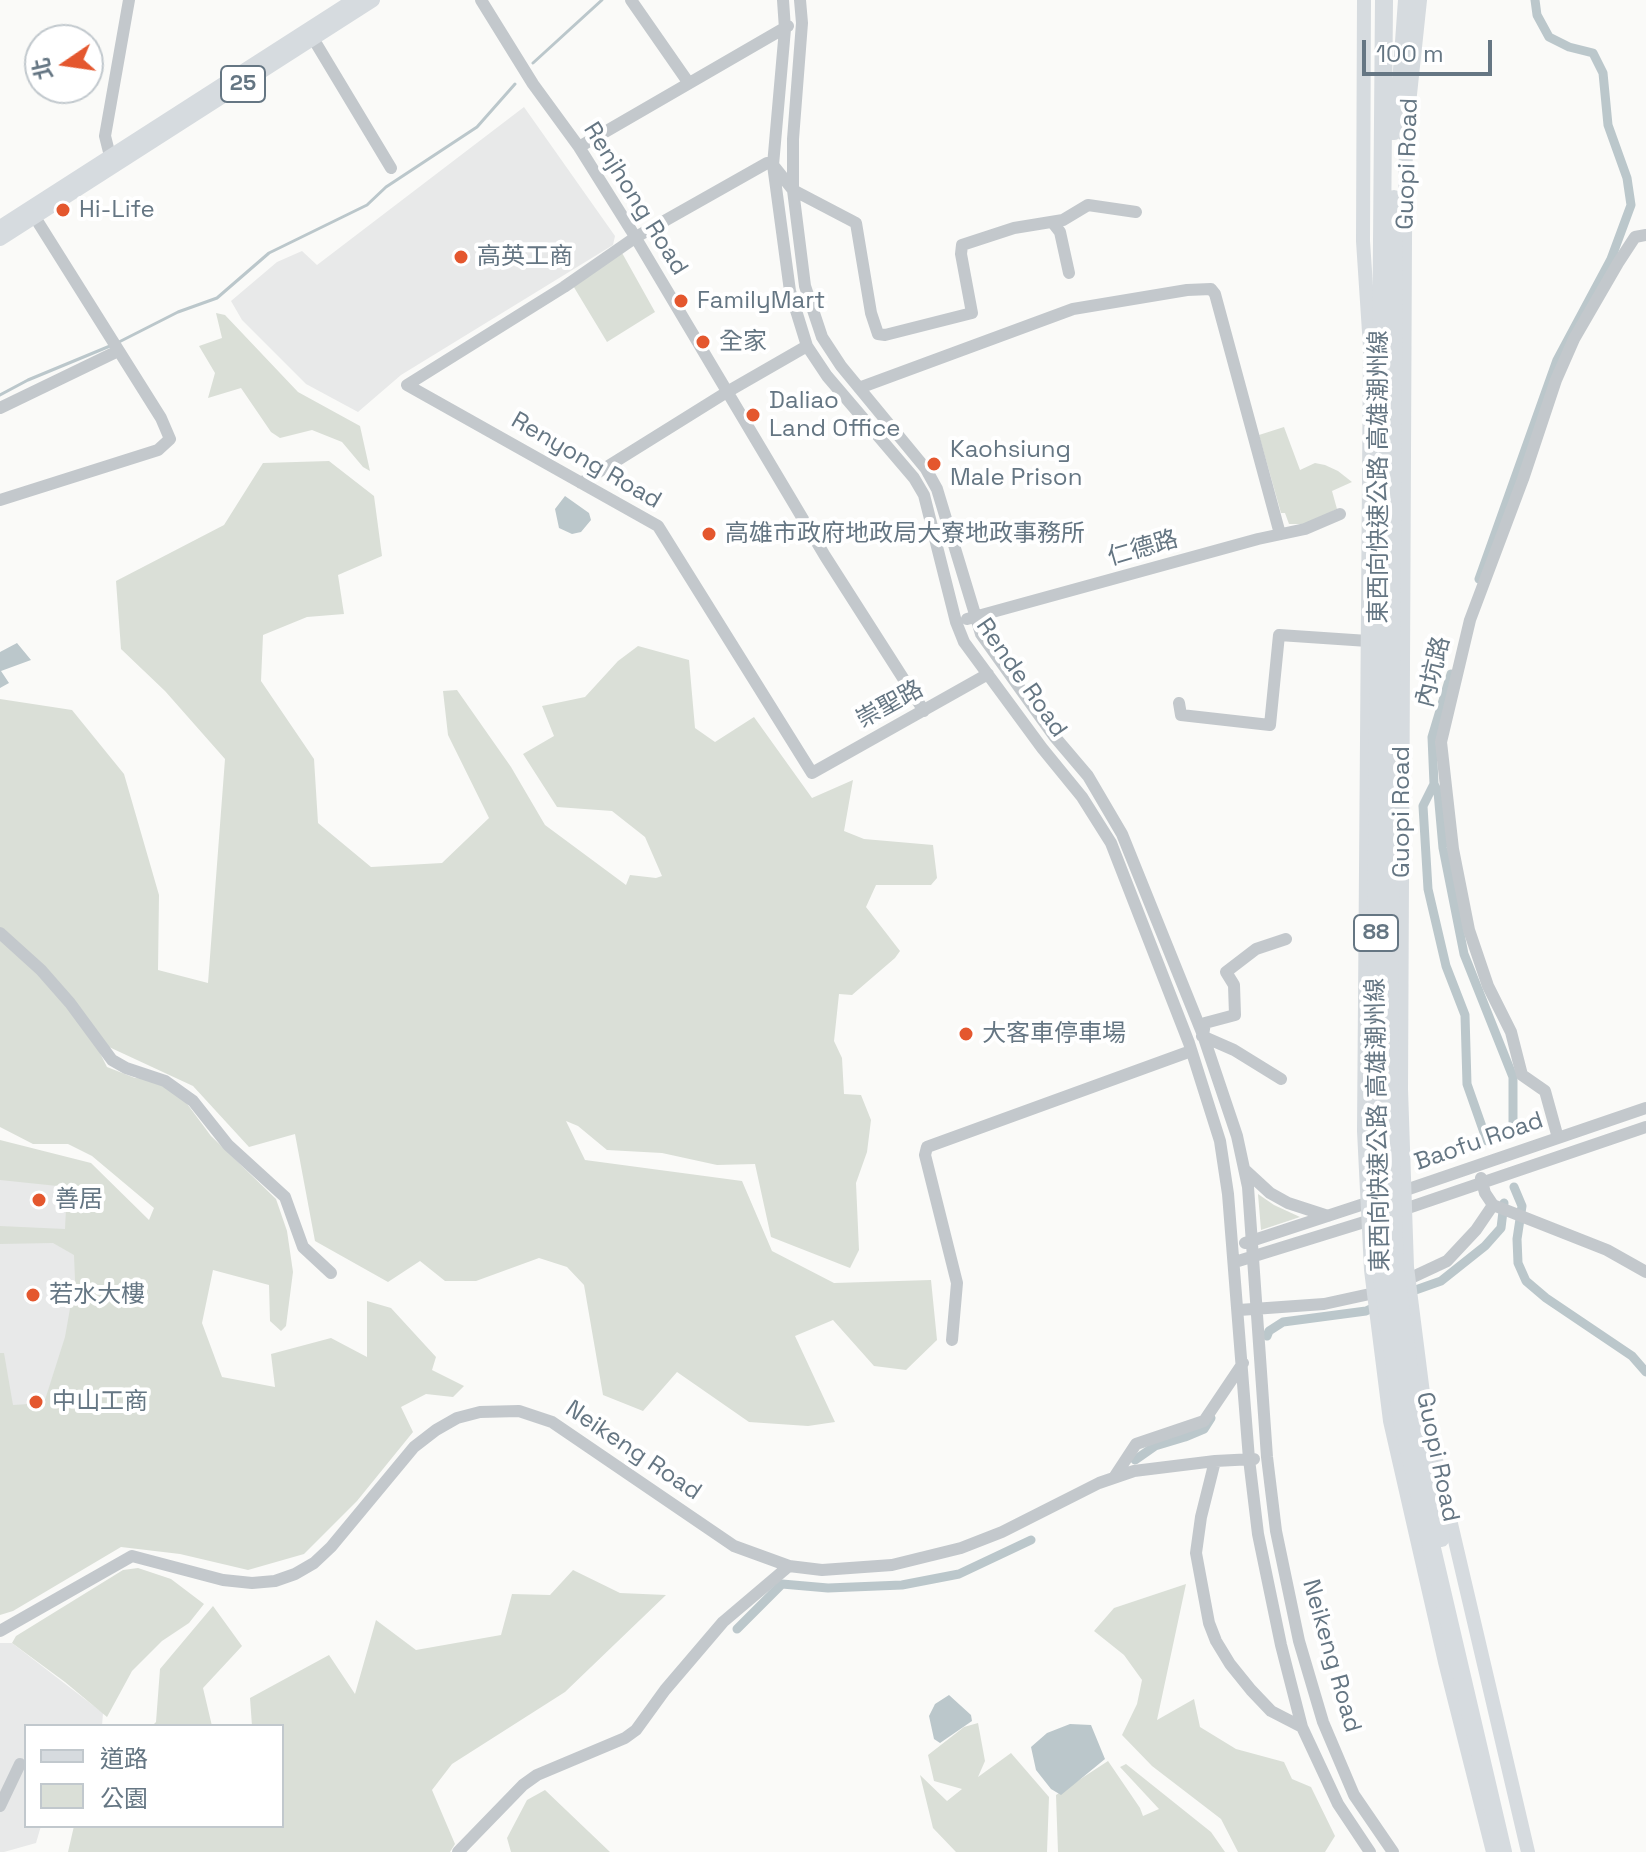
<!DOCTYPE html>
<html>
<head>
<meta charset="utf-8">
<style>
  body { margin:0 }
  #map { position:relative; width:1646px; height:1852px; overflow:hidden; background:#fafaf8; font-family:"Space Grotesk","Noto Sans TC",sans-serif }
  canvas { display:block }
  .legend { position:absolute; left:24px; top:1724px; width:260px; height:104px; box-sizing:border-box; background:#fff; border:2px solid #c1c8cd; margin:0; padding:10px 14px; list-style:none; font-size:24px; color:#657683 }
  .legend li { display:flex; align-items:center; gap:16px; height:40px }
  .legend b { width:40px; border:2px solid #c1c8cd }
  .north { position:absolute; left:24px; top:24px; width:80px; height:80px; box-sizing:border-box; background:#fff; border:2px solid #c1c8cd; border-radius:50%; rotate:257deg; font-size:22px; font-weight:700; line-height:32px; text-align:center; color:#657683 }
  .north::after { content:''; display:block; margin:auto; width:28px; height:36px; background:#e4572e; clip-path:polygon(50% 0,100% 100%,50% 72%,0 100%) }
  .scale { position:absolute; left:1362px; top:40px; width:130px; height:36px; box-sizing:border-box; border:4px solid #657683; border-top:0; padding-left:10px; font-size:24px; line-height:28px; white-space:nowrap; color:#657683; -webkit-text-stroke:6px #fff; paint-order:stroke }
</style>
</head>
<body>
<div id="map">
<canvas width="1646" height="1852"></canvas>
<ul class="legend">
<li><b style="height:10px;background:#d6dbdf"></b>道路</li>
<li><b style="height:22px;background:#dadfd7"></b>公園</li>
</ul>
<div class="north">北</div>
<div class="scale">100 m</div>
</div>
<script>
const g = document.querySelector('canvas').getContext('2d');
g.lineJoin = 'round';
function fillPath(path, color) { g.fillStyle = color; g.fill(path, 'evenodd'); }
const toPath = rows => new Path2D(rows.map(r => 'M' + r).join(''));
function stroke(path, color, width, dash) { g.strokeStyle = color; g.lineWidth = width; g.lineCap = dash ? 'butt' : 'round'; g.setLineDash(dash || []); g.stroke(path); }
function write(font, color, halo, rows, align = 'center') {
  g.font = font + ' "Space Grotesk","Noto Sans TC",sans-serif'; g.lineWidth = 8; g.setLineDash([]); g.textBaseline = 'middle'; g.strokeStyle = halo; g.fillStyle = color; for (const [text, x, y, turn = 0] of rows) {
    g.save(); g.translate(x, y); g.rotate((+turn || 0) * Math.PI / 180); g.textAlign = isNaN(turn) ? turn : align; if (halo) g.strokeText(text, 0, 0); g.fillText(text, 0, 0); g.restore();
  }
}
fillPath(toPath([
  [524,107,615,236,613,245,401,375,358,412,306,384,242,320,231,301,277,262,302,251,317,265],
  [0,1152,87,1170,83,1303,0,1567],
  [0,1643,12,1643,103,1713,102,1726,26,1726,26,1826,41,1826,36,1843,4,1852,0,1852]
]), '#e8e9e9');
fillPath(toPath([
  [621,251,655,312,607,342,572,284],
  [216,313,225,315,298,392,360,426,370,471,363,467,342,442,312,430,280,438,271,432,241,388,208,398,215,373,199,346,222,338],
  [1284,427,1300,470,1315,463,1325,465,1338,471,1352,482,1332,491,1337,509,1306,524,1289,524,1285,513,1281,513,1259,435],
  [329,461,374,496,382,556,338,575,344,614,307,617,263,635,261,681,314,759,318,823,371,867,442,863,489,818,448,735,443,691,457,690,511,767,545,825,626,885,630,875,656,878,662,876,645,837,612,811,557,807,523,754,554,736,542,706,585,697,618,661,638,646,689,660,695,728,715,742,754,717,812,798,853,780,844,831,864,839,933,845,937,878,931,885,876,885,866,907,900,951,895,958,852,995,839,994,834,1041,842,1058,844,1094,861,1095,871,1120,867,1152,856,1183,859,1250,850,1268,771,1237,755,1164,717,1165,662,1153,607,1150,578,1126,566,1121,585,1160,742,1181,772,1251,834,1283,931,1280,937,1340,906,1370,874,1366,833,1320,795,1336,835,1422,808,1426,749,1422,677,1372,643,1411,603,1395,584,1285,567,1267,539,1258,476,1281,445,1281,420,1261,388,1282,315,1241,295,1134,249,1147,193,1086,109,1047,81,1015,107,1067,135,1078,161,1079,182,1097,211,1136,276,1199,287,1231,293,1272,286,1326,281,1331,270,1321,269,1285,213,1270,202,1323,222,1377,275,1387,271,1354,331,1338,367,1357,367,1301,391,1308,436,1357,432,1370,464,1386,453,1397,426,1394,401,1407,413,1432,357,1501,304,1554,248,1570,180,1554,121,1547,13,1611,0,1615,0,1353,4,1353,13,1405,44,1403,65,1337,75,1280,74,1255,53,1243,0,1244,0,1226,65,1229,67,1187,0,1180,0,1140,91,1163,149,1220,154,1208,92,1156,68,1144,33,1144,0,1127,0,699,72,710,124,774,159,895,158,970,208,983,225,759,165,691,121,649,116,581,224,525,263,463],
  [1258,1194,1274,1205,1300,1217,1261,1230],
  [138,1568,171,1579,204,1604,189,1623,162,1641,132,1671,107,1717,65,1682,12,1643,16,1636,123,1570],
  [573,1570,620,1593,666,1595,565,1692,452,1764,432,1790,455,1844,450,1852,68,1852,74,1826,282,1826,282,1726,252,1726,250,1698,329,1655,355,1694,376,1620,416,1650,501,1635,512,1594,550,1595],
  [1186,1584,1157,1720,1194,1699,1200,1727,1236,1749,1284,1762,1292,1779,1311,1787,1335,1836,1325,1852,1238,1852,1221,1819,1152,1766,1122,1735,1137,1704,1142,1680,1124,1655,1094,1631,1114,1608],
  [213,1606,242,1646,203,1688,212,1726,152,1726,156,1722,160,1669],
  [978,1723,985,1761,978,1777,1011,1753,1049,1797,1047,1852,956,1852,933,1828,920,1775,947,1801,962,1789,934,1781,928,1755,964,1727],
  [1108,1761,1140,1808,1143,1816,1159,1809,1120,1767,1126,1764,1211,1832,1225,1852,1058,1852,1056,1795],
  [545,1790,610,1852,511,1852,507,1838,527,1800]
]), '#dadfd7');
fillPath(toPath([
  [565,496,589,513,591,520,581,532,572,534,559,528,555,509],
  [17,643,31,660,1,671,9,683,0,688,0,652],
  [949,1695,971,1715,972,1721,940,1743,934,1739,929,1716,935,1704],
  [1070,1724,1091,1725,1105,1759,1061,1795,1051,1789,1036,1770,1031,1747,1047,1733]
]), '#bbc7cb');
stroke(toPath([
  [533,63,602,0],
  [117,343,178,312,217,298,269,253,367,205,386,187,477,127,515,84],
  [0,395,28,380,110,346]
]), '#bbc7cb', 3);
stroke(toPath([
  [1479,579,1557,360,1611,259,1631,205,1627,178,1608,125,1603,73,1593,53,1569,47,1549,37,1537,15,1535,0],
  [1451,674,1432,737,1434,784,1438,792,1443,848,1464,954,1513,1077,1513,1135],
  [1434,784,1423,806,1428,889,1446,966,1465,1015,1467,1084,1487,1141],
  [1514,1187,1522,1206,1517,1239,1518,1263,1526,1281,1546,1298,1632,1356,1646,1372],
  [1407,1293,1441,1281,1485,1246,1501,1228,1504,1203],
  [1267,1336,1269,1331,1283,1322,1366,1311,1379,1305],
  [1135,1460,1155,1446,1185,1437,1204,1429,1211,1418],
  [737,1629,782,1584,828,1588,902,1585,959,1574,1031,1540]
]), '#bbc7cb', 9);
stroke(toPath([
  [481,0,533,84,579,147,631,230,825,556,924,711],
  [631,0,688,82],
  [783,0,785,29,773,165,790,291,807,346,827,376,914,478,924,495,956,622,964,642,1042,748,1082,797,1111,843,1189,1043,1220,1141,1228,1194,1249,1459,1258,1534,1281,1645,1302,1727,1338,1804,1370,1852],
  [800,0,802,23,793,139,793,190,805,286,822,337,841,366,926,469,937,489,981,634,1054,736,1088,776,1122,834,1203,1035,1237,1136,1248,1187,1267,1457,1276,1531,1299,1641,1323,1722,1354,1795,1393,1852],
  [308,30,391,168],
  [579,147,788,26],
  [112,164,105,136,129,0],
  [1053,223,1060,232,1069,273],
  [859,388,1073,309,1187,290,1211,289,1215,294,1280,534],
  [0,408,118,351],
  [581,483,727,392,807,346],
  [0,500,158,450,170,439,161,418,31,211],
  [967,619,1258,539,1305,529,1340,514],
  [988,674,812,773,658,526,407,385,564,287,636,237,767,163,773,165,793,190,856,223,871,313,878,334,885,335,972,313,961,254,962,245,1014,228,1063,220,1088,205,1136,212],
  [1179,703,1181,715,1270,725,1279,635,1368,641],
  [0,933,41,970,70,1003,112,1060,126,1068,165,1081,193,1101,228,1145,285,1197,303,1247,331,1273],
  [1203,1035,1205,1023,1235,1015,1234,985,1226,972,1256,949,1286,939],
  [1202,1036,1234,1050,1281,1079],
  [1558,1138,1545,1091,1522,1075,1511,1032,1488,986,1469,930,1453,849,1441,742,1470,620,1523,479,1556,380,1574,339,1618,263,1635,237,1646,235],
  [1245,1170,1270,1193,1288,1203,1328,1216],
  [1481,1178,1485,1193,1493,1205,1607,1250,1646,1272],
  [1397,1193,1646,1108],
  [1399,1211,1646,1127],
  [1245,1243,1376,1200],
  [1235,1262,1374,1219],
  [1400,1283,1447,1261,1476,1230,1493,1205],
  [1239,1310,1324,1304,1379,1292],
  [952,1340,957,1283,925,1155,927,1147,1191,1051],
  [1215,1461,1201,1517,1196,1553,1209,1623,1216,1641,1230,1664,1251,1690,1271,1711,1302,1727],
  [1115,1476,1136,1444,1204,1421,1243,1363],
  [0,1631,132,1556,223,1580,252,1583,275,1581,295,1574,314,1563,331,1547,414,1447,436,1430,457,1418,480,1412,519,1411,552,1422,734,1546,789,1566,822,1570,892,1565,961,1548,1002,1532,1099,1483,1134,1471,1215,1461,1254,1459],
  [0,1806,20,1764],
  [458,1852,523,1785,537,1775,625,1738,636,1730,665,1690,723,1622,789,1566]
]), '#c3c8cc', 12);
stroke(toPath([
  [1364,0,1363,241,1370,347,1364,1131,1371,1270,1390,1421,1445,1662,1493,1852],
  [1420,0,1406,132,1405,240,1401,1089,1407,1267,1426,1417,1528,1852],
  [0,227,354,0],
  [0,239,373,0]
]), '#d6dbdf', 14);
stroke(toPath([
  [1384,0,1375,1089,1381,1269,1402,1420,1503,1852],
  [1394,131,1399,112,1407,0],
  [1394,199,1389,1089,1395,1268,1416,1418,1441,1538]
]), '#d6dbdf', 18);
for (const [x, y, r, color] of [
  [63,210,8,"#e4572e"],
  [461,257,8,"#e4572e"],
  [681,301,8,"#e4572e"],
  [703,342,8,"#e4572e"],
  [753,415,8,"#e4572e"],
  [934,464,8,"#e4572e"],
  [709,534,8,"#e4572e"],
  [966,1034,8,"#e4572e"],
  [39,1200,8,"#e4572e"],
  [33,1295,8,"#e4572e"],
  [36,1402,8,"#e4572e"]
]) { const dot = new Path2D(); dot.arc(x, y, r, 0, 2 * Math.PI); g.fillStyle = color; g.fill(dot); stroke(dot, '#fff', 3); }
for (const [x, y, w] of [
  [243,84,44],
  [1376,933,44]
]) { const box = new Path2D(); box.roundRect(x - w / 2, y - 18, w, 36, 6); g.fillStyle = '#fff'; g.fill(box); stroke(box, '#657683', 2); }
write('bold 22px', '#657683', null, [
  ["25",243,84],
  ["88",1376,933]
]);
write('24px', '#657683', '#fff', [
  ["Guopi Road",1408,164,-88],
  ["Renjhong Road",635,199,58],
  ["Renyong Road",586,461,30],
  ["東西向快速公路 高雄潮州線",1379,477,-90],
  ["仁德路",1143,549,-16],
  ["內坑路",1434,672,-76],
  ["Rende Road",1021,678,55],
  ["崇聖路",890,705,-29],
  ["Guopi Road",1402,812,-90],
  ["東西向快速公路 高雄潮州線",1379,1125,-91],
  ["Baofu Road",1479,1142,-19],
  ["Neikeng Road",633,1451,34],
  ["Guopi Road",1437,1457,78],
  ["Neikeng Road",1331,1656,74]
]);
write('24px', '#657683', '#fff', [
  ["Hi-Life",79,210],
  ["高英工商",477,257],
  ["FamilyMart",697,301],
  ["全家",719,342],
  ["Daliao",769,401],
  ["Land Office",769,429],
  ["Kaohsiung",950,450],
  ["Male Prison",950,478],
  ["高雄市政府地政局大寮地政事務所",725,534],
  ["大客車停車場",982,1034],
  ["善居",55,1200],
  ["若水大樓",49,1295],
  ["中山工商",52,1402]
], 'left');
</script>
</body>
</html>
